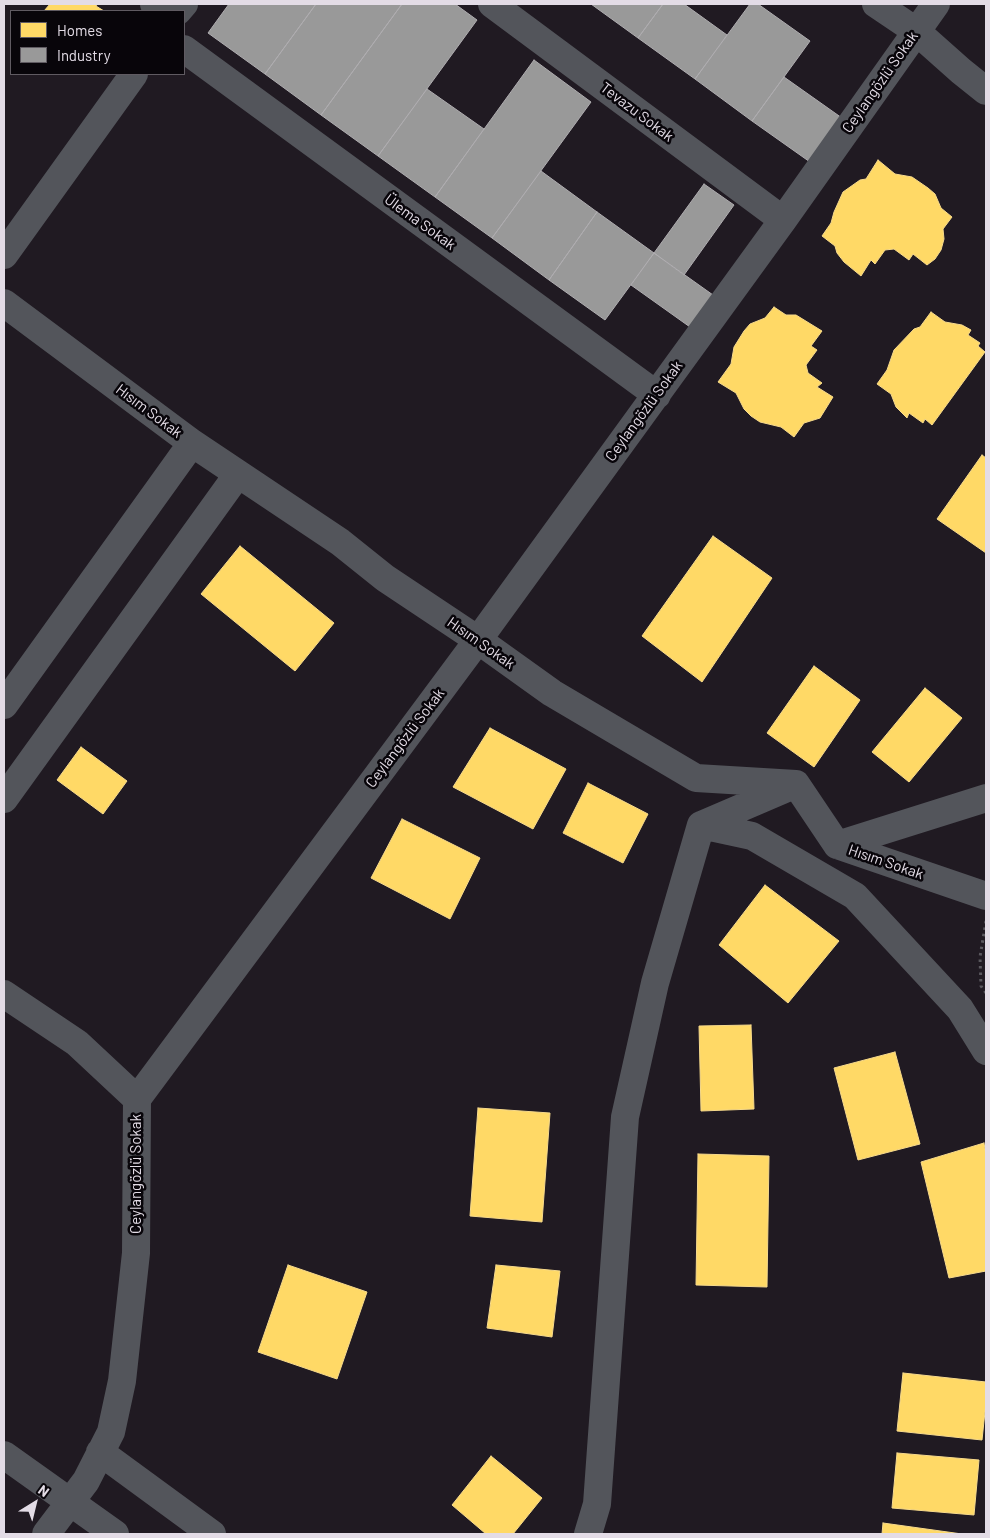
<!DOCTYPE html>
<html>
<head>
<meta charset="utf-8">
<style>
  body { margin:0 }
  #map { position:relative; width:990px; height:1538px; overflow:hidden; background:#201a22; font-family:Barlow,sans-serif }
  canvas { display:block }
  .frame { position:absolute; inset:0; border:5px solid #e3dce6; pointer-events:none }
  .legend { position:absolute; left:10px; top:10px; width:175px; height:65px; box-sizing:border-box; background:#08050a; border:1px solid #605b62; margin:0; padding:6px 9px; list-style:none; font-size:15px; color:#e3dce6 }
  .legend li { display:flex; align-items:center; gap:10px; height:25px }
  .legend b { width:25px; border:1px solid #605b62 }
  .north { position:absolute; left:10px; top:1478px; width:50px; height:50px; -webkit-text-stroke:4px #08050a; paint-order:stroke; rotate:36deg; font-size:14px; font-weight:700; line-height:20px; text-align:center; color:#e3dce6 }
  .north::after { content:''; display:block; margin:auto; width:18px; height:22px; background:#e3dce6; clip-path:polygon(50% 0,100% 100%,50% 72%,0 100%) }
</style>
</head>
<body>
<div id="map">
<canvas width="990" height="1538"></canvas>
<div class="frame"></div>
<ul class="legend">
<li><b style="height:14px;background:#ffd966"></b>Homes</li>
<li><b style="height:14px;background:#999"></b>Industry</li>
</ul>
<div class="north">N</div>
</div>
<script>
const g = document.querySelector('canvas').getContext('2d');
g.lineJoin = 'round';
function fillPath(path, color) { g.fillStyle = color; g.fill(path, 'evenodd'); }
const toPath = rows => new Path2D(rows.map(r => 'M' + r).join(''));
function stroke(path, color, width, dash) { g.strokeStyle = color; g.lineWidth = width; g.lineCap = dash ? 'butt' : 'round'; g.setLineDash(dash || []); g.stroke(path); }
function write(font, color, halo, rows, align = 'center') {
  g.font = font + ' Barlow,sans-serif'; g.lineWidth = 5; g.setLineDash([]); g.textBaseline = 'middle'; g.strokeStyle = halo; g.fillStyle = color; for (const [text, x, y, turn = 0] of rows) {
    g.save(); g.translate(x, y); g.rotate((+turn || 0) * Math.PI / 180); g.textAlign = isNaN(turn) ? turn : align; if (halo) g.strokeText(text, 0, 0); g.fillText(text, 0, 0); g.restore();
  }
}
const homes = toPath([
  [50,4,97,4,96,6,104,11,44,11,50,4],
  [878,160,895,174,912,177,928,188,935,194,941,208,952,217,943,229,944,239,941,250,935,259,927,265,913,254,909,260,894,249,885,250,875,264,871,260,861,276,844,262,837,253,835,246,822,236,831,223,834,212,843,192,860,180,866,179,878,160],
  [774,307,786,315,796,315,822,331,811,346,817,350,806,365,808,373,822,383,817,387,833,397,820,418,804,423,794,437,781,427,760,422,751,416,744,409,736,393,718,382,731,364,734,347,744,331,750,324,765,318,774,307],
  [931,312,945,322,962,325,971,330,968,335,980,343,978,346,985,352,932,425,925,419,923,423,909,413,907,418,896,407,891,394,877,384,887,370,894,350,914,329,920,327,931,312],
  [982,455,986,458,986,553,937,519,982,455],
  [713,536,772,578,702,682,642,636,713,536],
  [240,546,334,623,295,671,201,594,240,546],
  [814,666,860,700,814,767,767,733,814,666],
  [925,688,962,718,909,782,872,752,925,688],
  [490,728,566,769,533,829,453,787,490,728],
  [81,747,127,781,103,814,57,780,81,747],
  [588,783,648,814,623,863,563,833,588,783],
  [402,819,480,858,450,919,371,878,402,819],
  [765,885,839,941,788,1003,719,945,765,885],
  [751,1025,754,1109,701,1111,699,1026,751,1025],
  [895,1052,920,1144,858,1160,834,1068,895,1052],
  [478,1108,550,1113,542,1222,470,1216,478,1108],
  [984,1143,986,1155,986,1271,949,1278,921,1162,984,1143],
  [698,1154,769,1156,767,1287,696,1285,698,1154],
  [288,1265,367,1292,337,1379,258,1352,288,1265],
  [496,1265,560,1271,552,1337,487,1328,496,1265],
  [903,1373,986,1382,986,1402,982,1440,897,1431,903,1373],
  [897,1453,979,1460,974,1515,892,1508,897,1453],
  [491,1456,542,1498,513,1534,486,1534,452,1505,491,1456],
  [883,1523,962,1534,882,1534,883,1523]
]);
fillPath(homes, '#ffd966');
stroke(homes, '#f7da8c', 1);
const industry = toPath([
  [229,4,316,4,265,74,208,33,229,4],
  [316,4,402,4,321,115,265,74,316,4],
  [402,4,455,4,477,20,378,156,321,115,402,4],
  [591,4,663,4,638,38,591,4],
  [663,4,684,4,727,35,695,79,638,38,663,4],
  [750,4,758,4,810,41,752,121,695,79,750,4],
  [534,60,591,102,492,238,435,197,534,60],
  [784,77,842,118,810,162,752,121,784,77],
  [427,89,484,129,435,197,378,156,427,89],
  [541,171,597,212,549,280,492,238,541,171],
  [704,184,734,205,684,275,654,253,704,184],
  [597,212,654,253,605,320,549,280,597,212],
  [654,253,713,295,690,327,631,285,654,253]
]);
fillPath(industry, '#999');
stroke(industry, '#afadb0', 1);
stroke(toPath([
  [986,921,980,957,981,986,986,993]
]), '#5a585e', 3, [2.5, 4]);
stroke(toPath([
  [154,4,157,11],
  [492,4,783,220],
  [876,4,916,31,961,71,986,91],
  [178,11,184,4],
  [184,49,657,395],
  [4,255,134,74],
  [4,303,192,443,340,542,385,578,478,640,552,693,696,778,796,784,837,845,986,896],
  [4,705,192,443],
  [4,799,238,474],
  [701,825,752,836,855,896,960,1009,986,1051],
  [837,845,986,798],
  [4,994,77,1043,137,1099],
  [100,1452,212,1534],
  [4,1455,115,1534],
  [46,1534,86,1481,111,1432,122,1381,136,1253,137,1099,478,640,783,220,936,4],
  [588,1534,597,1504,625,1117,655,983,701,825,792,786]
]), '#53555b', 28);
write('15px', '#e3dce6', '#08050a', [
  ["Ceylangözlü Sokak",880,82,-55],
  ["Tevazu Sokak",637,112,37],
  ["Ülema Sokak",420,222,36],
  ["Hısım Sokak",149,411,37],
  ["Ceylangözlü Sokak",644,411,-54],
  ["Hısım Sokak",481,643,35],
  ["Ceylangözlü Sokak",405,738,-53],
  ["Hısım Sokak",886,862,19],
  ["Ceylangözlü Sokak",136,1174,-90]
]);
</script>
</body>
</html>
